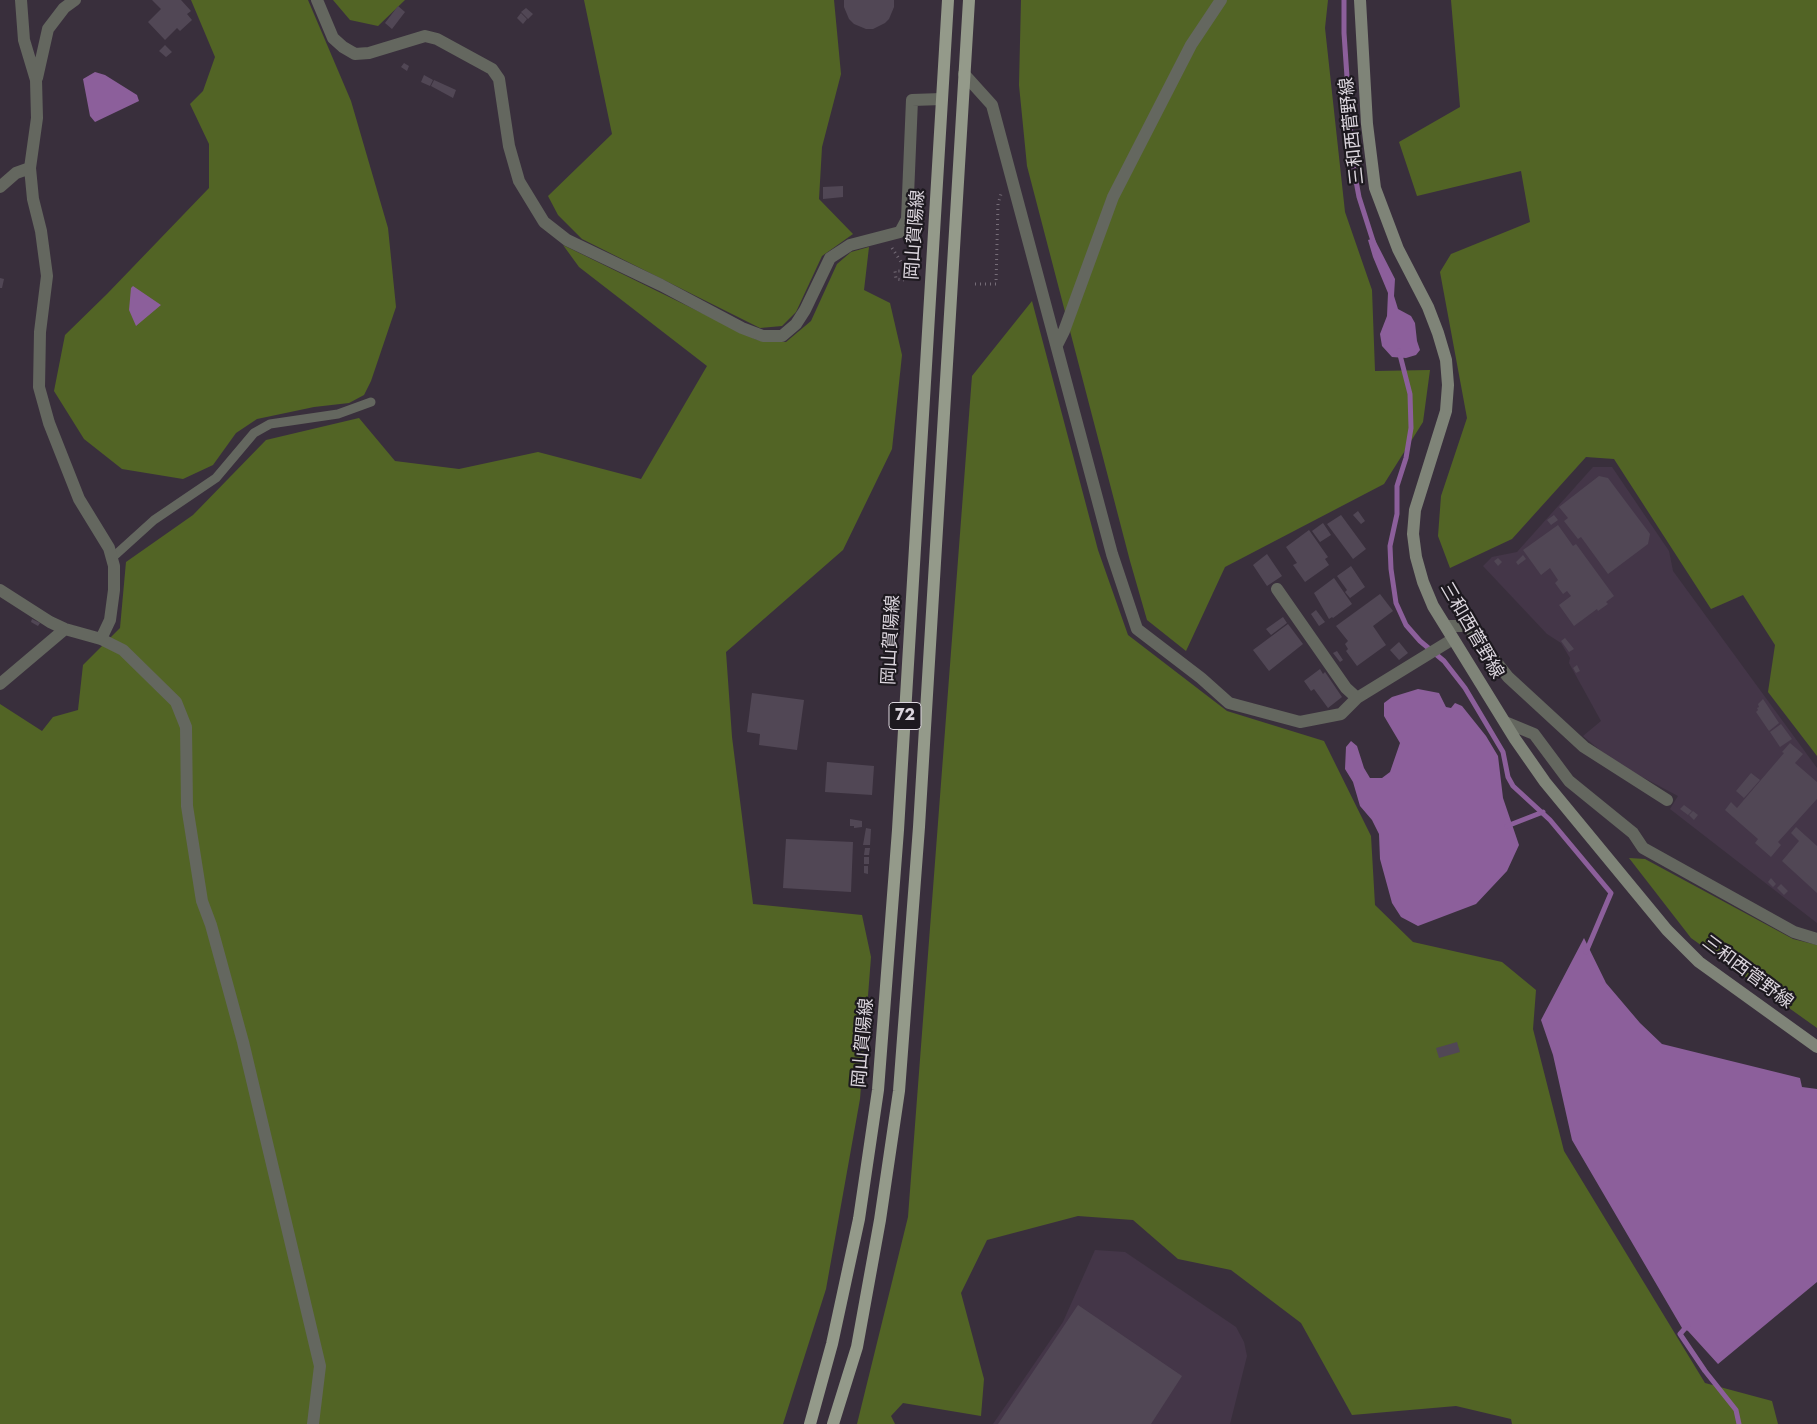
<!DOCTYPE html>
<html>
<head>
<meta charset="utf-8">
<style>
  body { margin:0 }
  canvas { display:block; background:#392f3c }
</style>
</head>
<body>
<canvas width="1817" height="1424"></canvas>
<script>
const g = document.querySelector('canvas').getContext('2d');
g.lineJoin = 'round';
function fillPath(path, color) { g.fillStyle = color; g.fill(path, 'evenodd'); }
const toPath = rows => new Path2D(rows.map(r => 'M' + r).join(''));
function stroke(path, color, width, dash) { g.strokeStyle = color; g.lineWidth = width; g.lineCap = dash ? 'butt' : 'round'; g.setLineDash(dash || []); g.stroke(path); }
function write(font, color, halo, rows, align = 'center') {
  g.font = font + ' Jost,"Noto Sans JP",sans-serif'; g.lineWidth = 4.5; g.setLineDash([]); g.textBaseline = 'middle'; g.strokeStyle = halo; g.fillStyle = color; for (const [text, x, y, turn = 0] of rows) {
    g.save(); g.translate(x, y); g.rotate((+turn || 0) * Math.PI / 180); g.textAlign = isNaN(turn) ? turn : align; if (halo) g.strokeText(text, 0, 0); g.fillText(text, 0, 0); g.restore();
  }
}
fillPath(toPath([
  [1593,467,1612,467,1669,551,1673,571,1817,768,1817,923,1670,809,1678,796,1614,762,1583,736,1601,721,1569,663,1570,658,1561,643,1547,634,1483,566,1492,557,1517,552],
  [1095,1250,1125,1252,1236,1327,1244,1342,1247,1356,1230,1424,993,1424,1063,1322]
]), '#443648');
fillPath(toPath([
  [191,0,308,0,351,101,388,228,396,307,371,381,364,395,349,403,314,407,257,419,236,433,213,465,183,479,122,469,84,439,54,391,65,335,107,294,209,188,209,144,190,104,203,91,215,57],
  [333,0,405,0,378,26,350,20],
  [584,0,834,0,841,74,822,147,819,199,853,234,822,256,796,312,782,326,760,328,582,239,558,215,548,196,612,134],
  [1021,0,1328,0,1325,28,1345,212,1372,290,1375,371,1430,370,1423,422,1384,484,1225,567,1186,651,1147,620,1130,561,1027,166,1019,85],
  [1451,0,1817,0,1817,756,1768,692,1775,645,1743,595,1711,609,1614,459,1586,457,1512,539,1450,568,1438,536,1441,496,1467,418,1440,272,1451,254,1530,222,1521,171,1417,196,1399,142,1460,107],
  [563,245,757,340,786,342,811,321,837,264,851,252,869,247,864,290,890,303,902,355,892,449,843,550,726,652,732,737,753,904,862,915,871,957,860,1099,826,1289,783,1424,0,1424,0,704,42,731,53,717,78,710,83,665,120,628,126,562,193,515,266,440,359,418,395,461,459,469,538,452,641,479,707,366,579,267],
  [1032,301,1098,550,1128,635,1227,711,1324,741,1371,836,1375,905,1413,942,1502,962,1536,990,1533,1029,1564,1151,1705,1383,1772,1401,1778,1424,1512,1424,1511,1419,1456,1406,1352,1415,1301,1323,1231,1270,1178,1259,1133,1220,1078,1216,987,1240,961,1293,984,1379,981,1416,903,1403,891,1416,895,1424,857,1424,908,1217,972,376],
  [1629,858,1645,859,1793,939,1817,945,1817,1028,1691,938]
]), '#526425');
fillPath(toPath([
  [95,72,105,75,137,95,139,101,95,122,90,116,83,79],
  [1374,238,1395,279,1394,296,1398,309,1411,316,1415,323,1417,341,1420,350,1416,355,1406,358,1392,357,1382,346,1380,334,1387,316,1388,293,1373,257,1368,240],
  [133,286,161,305,136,326,129,310,131,288],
  [1418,689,1439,693,1446,707,1451,708,1455,703,1462,706,1486,736,1498,756,1503,798,1519,845,1507,871,1476,904,1418,926,1401,917,1392,903,1380,859,1379,834,1372,820,1360,806,1353,782,1345,769,1346,747,1351,741,1357,746,1364,768,1370,778,1382,778,1390,772,1400,743,1384,716,1384,703,1392,697],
  [1584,938,1606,983,1640,1023,1662,1044,1800,1078,1802,1087,1817,1089,1817,1282,1718,1364,1688,1331,1682,1328,1572,1140,1553,1055,1541,1020]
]), '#8c5f9b');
stroke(toPath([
  [1344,0,1344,33,1353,165,1359,197,1374,244],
  [1399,351,1410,394,1411,428,1406,458,1397,486,1397,514,1390,546,1391,569,1396,603,1406,625,1420,641,1444,661,1465,688,1503,752,1508,777,1513,786,1550,820,1611,893,1586,952],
  [1507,826,1543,812],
  [1688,1325,1680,1334,1705,1371,1736,1410,1739,1424]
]), '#8c5f9b', 5);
fillPath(toPath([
  [152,0,181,0,191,11,187,14,192,20,180,31,177,28,165,40,148,22,161,9],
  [844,0,894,0,894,7,889,19,885,23,873,29,866,29,854,24,849,19,844,7],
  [398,6,405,12,392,29,385,23],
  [526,8,533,14,528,19,521,12],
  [521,13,527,19,523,24,517,18],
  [165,45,172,52,166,57,159,51],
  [404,63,409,66,407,71,401,67],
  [424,75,433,80,430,86,421,82],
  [434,80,456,90,453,98,431,86],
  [843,186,843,197,823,199,823,187],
  [0,278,4,279,2,288,0,288],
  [1599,476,1608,478,1650,534,1648,544,1608,574,1581,537,1578,539,1564,521,1568,518,1559,507],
  [1358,511,1365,521,1361,524,1353,515],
  [1341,515,1366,549,1353,559,1327,524],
  [1554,515,1558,520,1551,525,1547,520],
  [1323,523,1331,535,1320,542,1312,531],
  [1558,525,1573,546,1576,544,1614,596,1606,602,1608,604,1598,611,1597,609,1574,626,1559,605,1571,596,1567,591,1563,594,1555,583,1558,580,1550,568,1541,575,1523,550],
  [1309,530,1328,557,1325,559,1329,565,1305,582,1293,565,1297,563,1286,547],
  [1267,554,1282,576,1267,586,1253,565],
  [1523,555,1526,559,1518,565,1516,562],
  [1498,558,1502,562,1498,566,1494,561],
  [1351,566,1365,587,1350,598,1345,592,1347,590,1337,576],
  [1334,578,1352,604,1333,618,1332,617,1329,619,1314,593],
  [1380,594,1393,611,1373,626,1386,645,1357,666,1346,651,1348,649,1345,644,1348,641,1336,626],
  [1316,610,1325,622,1319,626,1311,614],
  [1283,617,1287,623,1271,635,1266,629],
  [32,619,40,623,38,626,31,622],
  [1288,624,1303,644,1269,671,1253,650],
  [1565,638,1574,649,1569,652,1561,641],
  [1399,642,1408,653,1399,660,1390,650],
  [1337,651,1343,660,1340,662,1333,653],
  [1577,665,1580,671,1576,673,1573,668],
  [1320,669,1323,674,1325,672,1342,697,1328,708,1314,689,1311,691,1304,681],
  [752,693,804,700,797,750,759,745,760,734,747,732],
  [1763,699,1779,723,1769,731,1756,712,1758,710,1757,708,1759,707,1758,704],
  [1781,724,1792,739,1780,747,1770,732],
  [1790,743,1803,754,1795,763,1817,782,1817,799,1778,842,1781,845,1771,857,1755,843,1758,839,1725,810,1731,802,1737,808,1784,753,1782,752],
  [827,762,874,766,872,795,825,792],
  [1751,773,1760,780,1744,798,1736,791],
  [1684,805,1692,811,1688,815,1680,809],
  [1693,811,1698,815,1694,820,1689,815],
  [850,819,862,821,862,827,854,828,854,826,850,826],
  [1796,827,1817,846,1817,893,1782,861,1799,841,1791,833],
  [866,828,871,829,870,845,863,845],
  [786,839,853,842,851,892,783,888],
  [865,848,870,848,869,855,864,855],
  [864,857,869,857,869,864,864,864],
  [864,866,868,866,868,874,864,873],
  [1771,878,1776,884,1773,887,1768,882],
  [1781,884,1788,891,1784,895,1777,888],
  [1457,1042,1460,1052,1439,1058,1436,1048],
  [1078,1305,1182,1376,1151,1424,998,1424]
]), '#514755');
stroke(toPath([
  [892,248,907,271,895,271,896,279,904,280],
  [975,284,996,284,998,204,1001,194]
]), '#756c77', 3, [1, 4]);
stroke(toPath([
  [112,558,154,520,216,478,254,433,270,424,338,414,371,402]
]), '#64675f', 9);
stroke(toPath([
  [21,0,24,40,36,80,37,118,30,168,33,199,41,231,47,276,40,332,39,387,49,423,79,499,109,548,114,566,114,590,110,620,101,639],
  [317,0,333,38,343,47,355,54,369,53,425,36,437,39,492,69,499,79,509,146,519,181,544,222,567,240,661,285,742,328,763,336,782,336,796,324,805,310,830,258,850,245,900,232,907,219,912,100,942,99],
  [964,74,992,105,1112,554,1137,629,1201,678,1229,703,1300,722,1341,714,1357,698,1453,639],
  [37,78,48,29,64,8,75,0],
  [0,187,16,173,30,168],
  [1057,345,1064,331,1113,197,1191,45,1221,0],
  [1277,589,1346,688,1357,698],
  [0,590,50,622,65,629,101,639,123,650,176,702,186,727,187,806,202,901,211,925,243,1042,320,1366,313,1424],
  [1446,626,1468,626,1508,677,1584,747,1667,800],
  [0,684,65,629],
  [1505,722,1534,734,1569,781,1633,833,1643,848,1794,932,1817,939]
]), '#64675f', 12);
stroke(toPath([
  [1360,0,1367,124,1375,188,1398,249,1428,307,1438,333,1446,360,1448,385,1446,411,1415,510,1413,534,1416,557,1423,582,1433,606,1515,739,1545,782,1667,930,1699,962,1817,1047]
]), '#7f8478', 12);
stroke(toPath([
  [810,1424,832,1344,859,1219,878,1090,898,830,948,0],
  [833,1424,857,1347,880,1220,899,1091,919,827,969,0]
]), '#949a8a', 12);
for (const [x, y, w] of [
  [905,716,32]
]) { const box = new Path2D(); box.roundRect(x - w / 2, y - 13.5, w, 27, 4); g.fillStyle = '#1d191f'; g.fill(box); stroke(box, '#dcd6de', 1); }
write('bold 16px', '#dcd6de', null, [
  ["72",905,716]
]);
write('18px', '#dcd6de', '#1d191f', [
  ["三和西菅野線",1353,131,-96],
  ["岡山賀陽線",916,235,-86],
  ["三和西菅野線",1471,631,60],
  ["岡山賀陽線",892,640,-87],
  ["三和西菅野線",1747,973,37],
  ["岡山賀陽線",864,1043,-85]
]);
</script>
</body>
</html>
